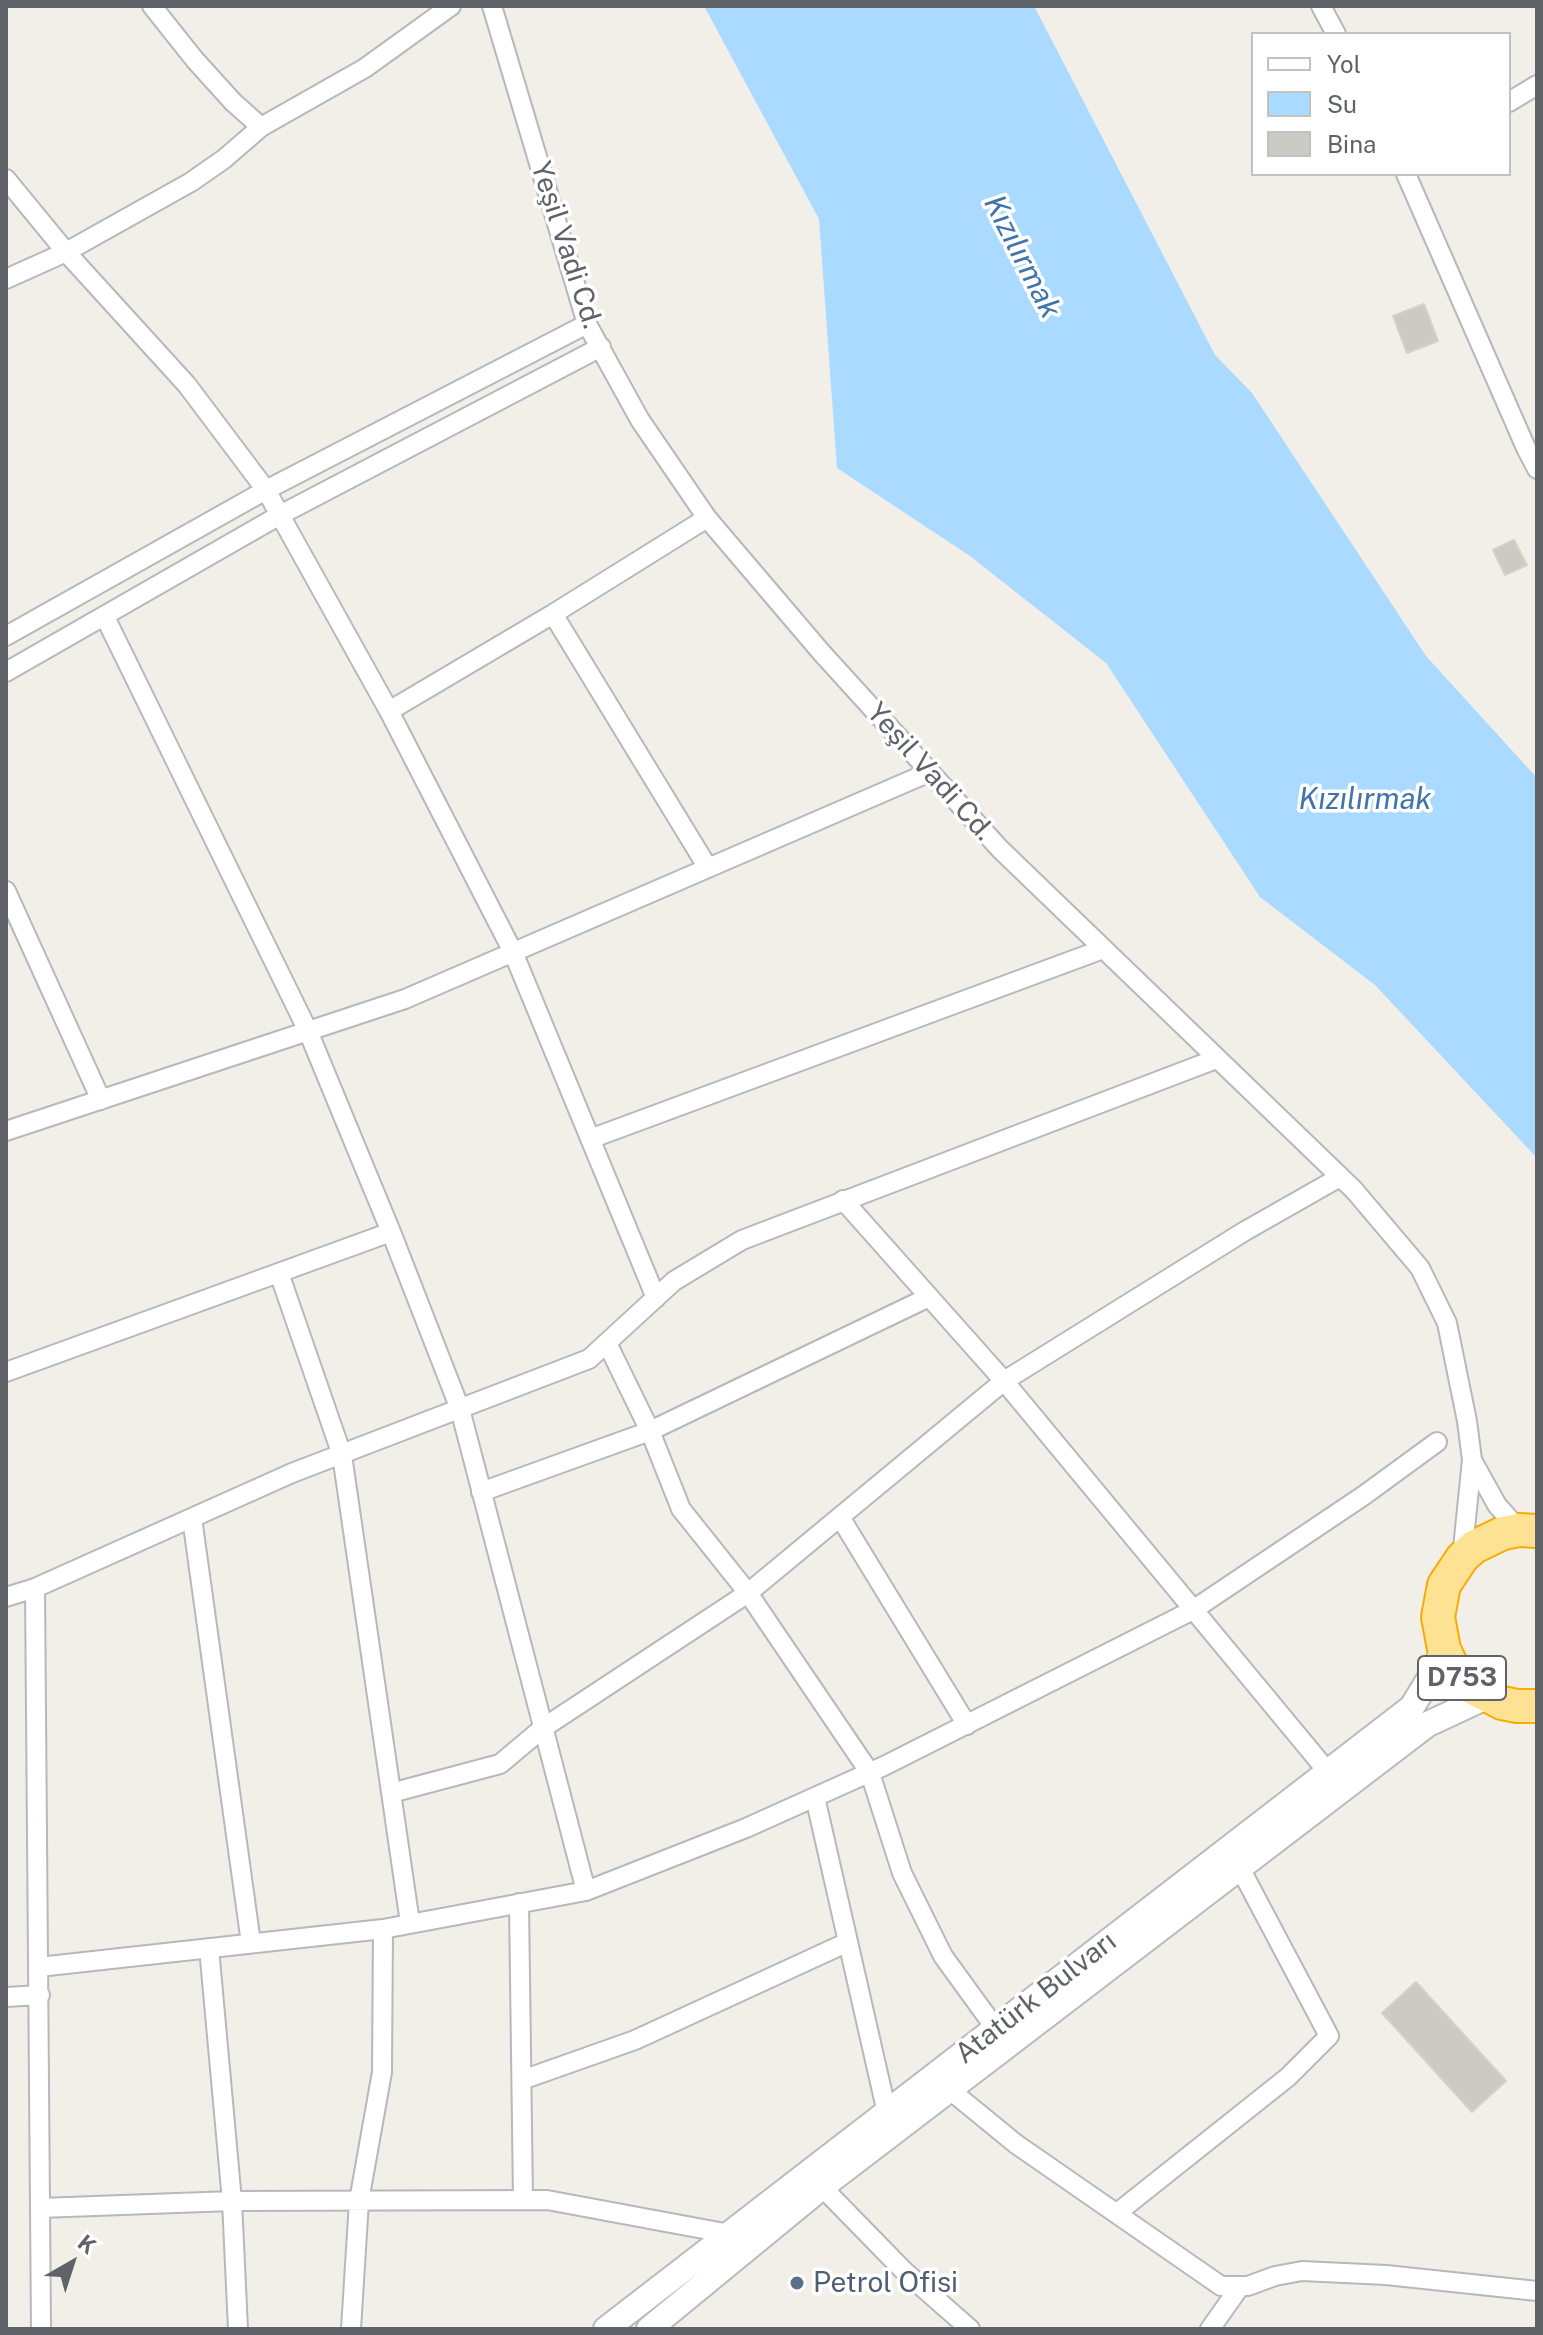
<!DOCTYPE html>
<html>
<head>
<meta charset="utf-8">
<style>
  body { margin:0 }
  #map { position:relative; width:1543px; height:2335px; overflow:hidden; background:#f1efe8; font-family:"Public Sans",sans-serif }
  canvas { display:block }
  .frame { position:absolute; inset:0; border:8px solid #5f6368; pointer-events:none }
  .legend { position:absolute; left:1251px; top:32px; width:260px; height:144px; box-sizing:border-box; background:#fff; border:2px solid #bfc1c3; margin:0; padding:10px 14px; list-style:none; font-size:24px; color:#5f6368 }
  .legend li { display:flex; align-items:center; gap:16px; height:40px }
  .legend b { width:40px; border:2px solid #bfc1c3 }
  .north { position:absolute; left:32px; top:2223px; width:80px; height:80px; -webkit-text-stroke:6px #fff; paint-order:stroke; rotate:39deg; font-size:22px; font-weight:700; line-height:32px; text-align:center; color:#5f6368 }
  .north::after { content:''; display:block; margin:auto; width:28px; height:36px; background:#5f6368; clip-path:polygon(50% 0,100% 100%,50% 72%,0 100%) }
</style>
</head>
<body>
<div id="map">
<canvas width="1543" height="2335"></canvas>
<div class="frame"></div>
<ul class="legend">
<li><b style="height:10px;background:#fff"></b>Yol</li>
<li><b style="height:22px;background:#aadaff"></b>Su</li>
<li><b style="height:22px;background:#cccac5"></b>Bina</li>
</ul>
<div class="north">K</div>
</div>
<script>
const g = document.querySelector('canvas').getContext('2d');
g.lineJoin = 'round';
function fillPath(path, color) { g.fillStyle = color; g.fill(path, 'evenodd'); }
const toPath = rows => new Path2D(rows.map(r => 'M' + r).join(''));
function stroke(path, color, width, dash) { g.strokeStyle = color; g.lineWidth = width; g.lineCap = dash ? 'butt' : 'round'; g.setLineDash(dash || []); g.stroke(path); }
function write(font, color, halo, rows, align = 'center') {
  g.font = font + ' "Public Sans",sans-serif'; g.lineWidth = 7; g.setLineDash([]); g.textBaseline = 'middle'; g.strokeStyle = halo; g.fillStyle = color; for (const [text, x, y, turn = 0] of rows) {
    g.save(); g.translate(x, y); g.rotate((+turn || 0) * Math.PI / 180); g.textAlign = isNaN(turn) ? turn : align; if (halo) g.strokeText(text, 0, 0); g.fillText(text, 0, 0); g.restore();
  }
}
fillPath(toPath([
  [704,6,1034,6,1215,355,1252,393,1426,656,1537,778,1537,1158,1375,985,1260,897,1106,663,970,556,837,468,819,219]
]), '#aadaff');
const building = toPath([
  [1424,304,1438,341,1407,353,1393,316,1424,304],
  [1514,540,1527,565,1505,575,1493,550,1514,540],
  [1416,1982,1506,2081,1472,2112,1382,2013,1416,1982]
]);
fillPath(building, '#cccac5');
stroke(building, '#d6d1c6', 2);
const street = toPath([
  [152,6,195,60,233,102,261,127],
  [492,6,587,324,640,420,707,518,821,652,1000,849,1354,1190,1420,1268,1447,1323,1467,1421,1472,1460,1462,1558],
  [1321,6,1336,34],
  [1509,102,1537,85],
  [1406,174,1526,448,1537,469],
  [6,179,66,252,187,385,266,490,389,711,513,952,656,1298],
  [6,279,66,252,191,182,224,159,261,127,365,68,451,6],
  [553,614,708,868],
  [105,617,308,1031,391,1232,460,1409,586,1891],
  [6,636,266,490,587,324],
  [6,672,280,515,601,347],
  [389,711,553,614,707,518],
  [6,891,101,1100],
  [6,1131,405,999,930,772],
  [590,1139,1103,949],
  [843,1200,1004,1381,1328,1772],
  [279,1273,342,1455,410,1923],
  [607,1343,650,1431,681,1509,748,1593,870,1773,902,1873,943,1956,996,2029],
  [6,1372,391,1232],
  [1472,1460,1497,1505,1519,1530],
  [481,1492,650,1431,929,1297],
  [840,1517,967,1725],
  [192,1518,251,1943],
  [35,1588,41,2329],
  [6,1597,35,1588,292,1473,589,1359,674,1281,742,1240,1216,1059],
  [391,1793,500,1764,543,1728,748,1593,1004,1381,1245,1231,1340,1177],
  [815,1797,887,2113],
  [519,1903,523,2200],
  [209,1948,232,2201,238,2329],
  [39,1967,383,1929,586,1891,746,1828,884,1766,1193,1610,1363,1496,1437,1442],
  [6,1997,40,1995],
  [522,2080,635,2040,848,1942],
  [950,2090,1016,2144,1221,2286,1248,2286,1275,2276,1302,2271,1386,2275,1537,2291],
  [822,2187,904,2271,970,2329],
  [40,2208,232,2201,547,2200,730,2234],
  [1117,2213,1288,2077,1329,2036,1240,1868],
  [351,2329,359,2201,382,2072,383,1929],
  [1210,2329,1239,2288]
]);
const secondary = toPath([
  [606,2329,1412,1707,1429,1679,1444,1649],
  [649,2329,822,2187,1428,1724,1486,1697]
]);
const highway = toPath([
  [1537,1531,1519,1530,1503,1533,1474,1547,1462,1558,1444,1585,1438,1617,1444,1649,1451,1664,1473,1688,1502,1703,1517,1706,1537,1706]
]);
stroke(street, '#b5b8bc', 22);
stroke(secondary, '#b6babf', 28);
stroke(highway, '#f9ab00', 36);
stroke(street, '#fff', 18);
stroke(secondary, '#fff', 24);
stroke(highway, '#fde293', 32);
for (const [x, y, r, color] of [
  [797,2283,8,"#5c6f8a"]
]) { const dot = new Path2D(); dot.arc(x, y, r, 0, 2 * Math.PI); g.fillStyle = color; g.fill(dot); stroke(dot, '#fff', 3); }
for (const [x, y, w] of [
  [1462,1678,88]
]) { const box = new Path2D(); box.roundRect(x - w / 2, y - 22, w, 44, 6); g.fillStyle = '#fff'; g.fill(box); stroke(box, '#5f6368', 2); }
write('bold 26px', '#5f6368', null, [
  ["D753",1462,1678]
]);
write('28px', '#5f6368', '#fff', [
  ["Yeşil Vadi Cd.",566,245,72],
  ["Yeşil Vadi Cd.",930,772,48],
  ["Atatürk Bulvarı",1036,1998,-38]
]);
write('28px', '#4e5e75', '#fff', [
  ["Petrol Ofisi",813,2283]
], 'left');
write('italic 30px', '#4174aa', '#fff', [
  ["Kızılırmak",1022,257,63],
  ["Kızılırmak",1365,800]
]);
</script>
</body>
</html>
